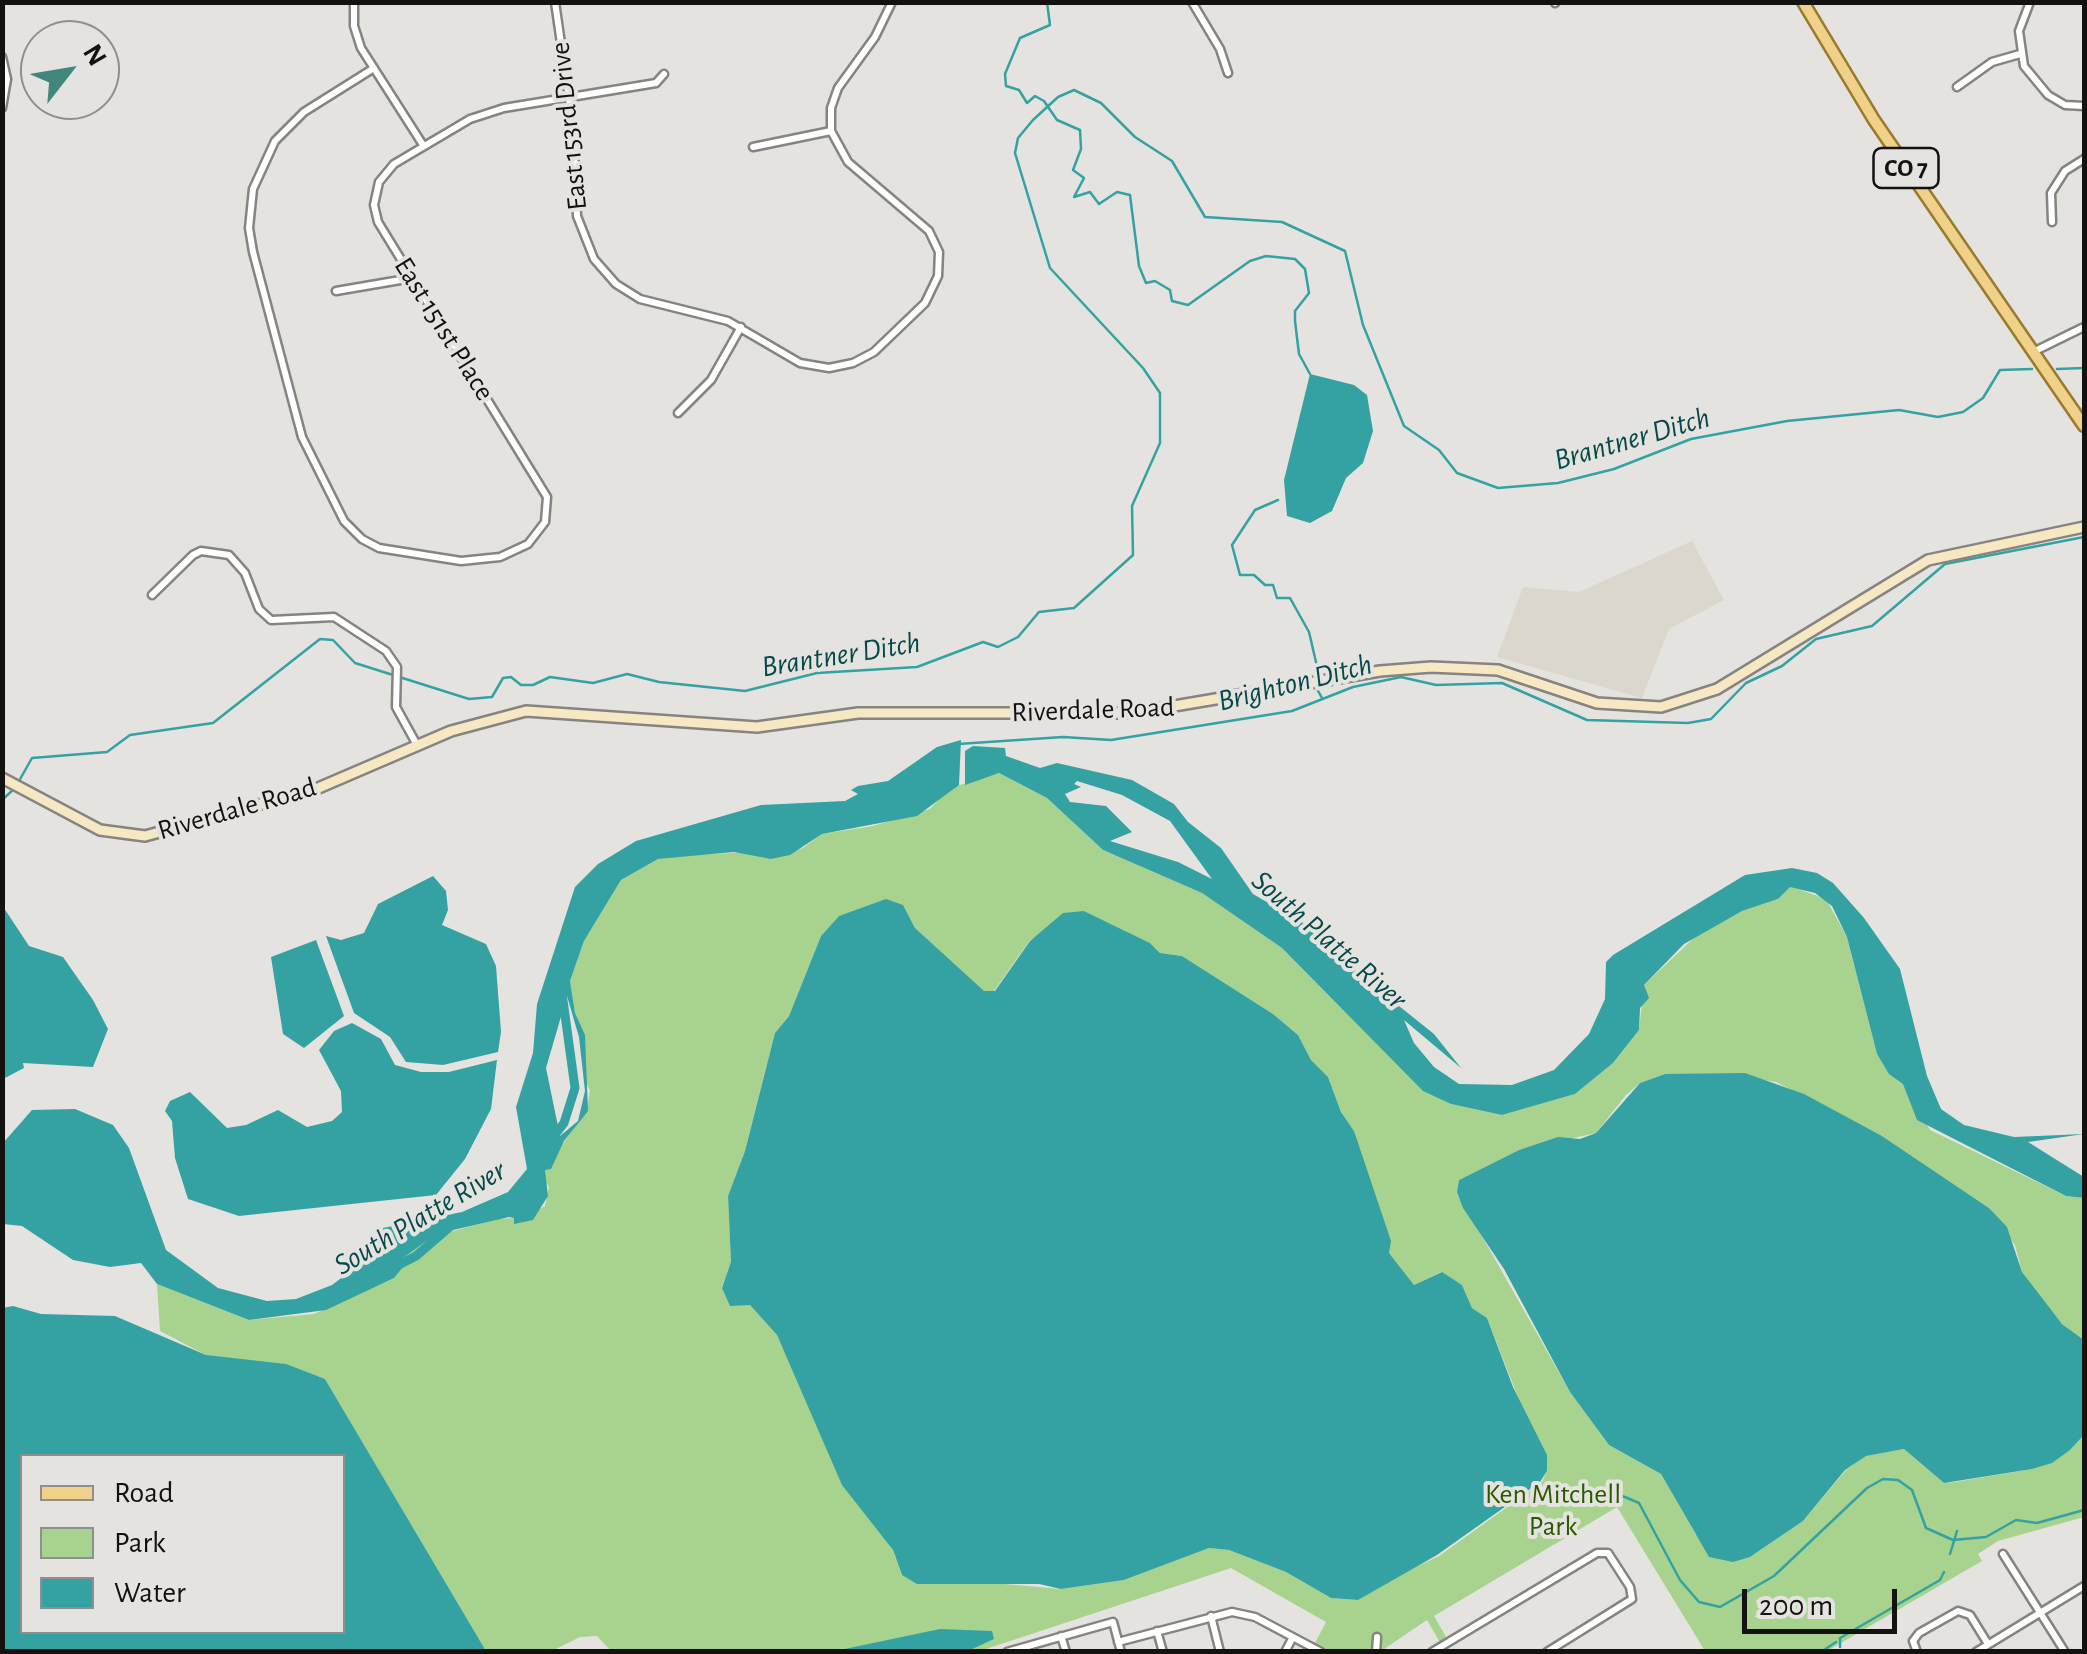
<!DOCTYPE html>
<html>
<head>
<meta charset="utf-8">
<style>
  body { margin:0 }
  #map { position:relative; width:2087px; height:1654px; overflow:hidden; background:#e4e3df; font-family:"Alegreya Sans",sans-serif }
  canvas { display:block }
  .frame { position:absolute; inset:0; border:5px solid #131211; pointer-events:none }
  .legend { position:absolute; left:20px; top:1454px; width:325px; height:180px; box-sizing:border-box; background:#e4e3df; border:2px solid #908f8d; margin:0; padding:12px 18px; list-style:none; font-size:30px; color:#131211 }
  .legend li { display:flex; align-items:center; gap:20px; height:50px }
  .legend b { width:50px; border:2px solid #908f8d }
  .north { position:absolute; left:20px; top:20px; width:100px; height:100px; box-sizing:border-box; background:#e4e3df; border:2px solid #908f8d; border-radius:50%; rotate:59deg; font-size:28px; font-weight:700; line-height:40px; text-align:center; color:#131211 }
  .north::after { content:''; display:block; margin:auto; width:35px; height:45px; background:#42877b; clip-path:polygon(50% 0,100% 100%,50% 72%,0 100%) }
  .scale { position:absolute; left:1742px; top:1589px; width:155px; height:45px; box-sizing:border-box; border:5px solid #131211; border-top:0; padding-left:12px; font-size:30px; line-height:35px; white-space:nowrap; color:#131211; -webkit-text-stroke:8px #e4e3df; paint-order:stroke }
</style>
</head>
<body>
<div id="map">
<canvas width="2087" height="1654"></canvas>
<div class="frame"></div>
<ul class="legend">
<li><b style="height:12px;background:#efd189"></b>Road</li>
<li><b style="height:28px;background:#a7d38e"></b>Park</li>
<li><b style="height:28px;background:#34a2a3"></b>Water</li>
</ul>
<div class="north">N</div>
<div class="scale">200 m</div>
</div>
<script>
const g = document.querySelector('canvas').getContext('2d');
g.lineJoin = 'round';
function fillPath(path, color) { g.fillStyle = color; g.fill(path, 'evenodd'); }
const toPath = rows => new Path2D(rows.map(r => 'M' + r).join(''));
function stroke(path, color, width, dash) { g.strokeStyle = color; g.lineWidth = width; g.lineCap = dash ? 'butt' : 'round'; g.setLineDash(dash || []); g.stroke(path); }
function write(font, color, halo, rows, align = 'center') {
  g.font = font + ' "Alegreya Sans",sans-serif'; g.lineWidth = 8; g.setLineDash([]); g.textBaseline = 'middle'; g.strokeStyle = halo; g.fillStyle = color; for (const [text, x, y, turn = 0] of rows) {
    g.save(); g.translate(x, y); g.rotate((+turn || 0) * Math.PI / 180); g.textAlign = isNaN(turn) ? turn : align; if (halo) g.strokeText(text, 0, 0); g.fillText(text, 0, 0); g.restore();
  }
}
fillPath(toPath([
  [1692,541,1724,600,1669,629,1642,698,1497,657,1523,587,1579,592]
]), '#dcd7cd');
fillPath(toPath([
  [999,773,1047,798,1103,850,1202,893,1282,948,1414,1081,1451,1104,1502,1115,1575,1094,1613,1063,1639,1030,1644,985,1697,935,1742,911,1778,899,1790,886,1826,899,1847,937,1877,1054,1889,1073,1904,1084,1930,1130,2066,1196,2084,1198,2084,1340,2062,1324,2039,1296,2022,1272,2015,1245,1989,1208,1882,1136,1776,1082,1727,1074,1665,1074,1640,1083,1626,1095,1596,1133,1519,1150,1459,1180,1457,1192,1570,1392,1609,1445,1661,1474,1696,1535,1750,1557,1803,1521,1846,1470,1865,1456,1904,1449,1944,1483,1955,1482,2032,1469,2070,1450,2084,1435,2084,1517,1998,1541,1978,1554,1982,1561,1827,1651,1705,1651,1617,1507,1434,1616,1449,1642,1442,1646,1427,1620,1381,1651,1321,1651,1313,1647,1326,1622,1231,1568,980,1651,612,1652,597,1636,580,1637,552,1651,486,1651,325,1379,206,1355,160,1331,157,1284,249,1320,314,1314,394,1278,403,1267,396,1268,395,1263,424,1239,497,1219,515,1218,514,1223,545,1206,549,1187,543,1178,545,1170,587,1109,590,1090,585,1081,584,1035,575,1013,570,981,584,941,621,880,658,859,680,856,748,852,772,859,803,848,822,834,873,826,930,809,950,788],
  [903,905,915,928,984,992,994,991,1030,940,1084,911,1150,943,1160,953,1182,956,1273,1014,1298,1035,1311,1060,1328,1077,1341,1112,1354,1131,1389,1253,1414,1285,1441,1272,1462,1285,1472,1308,1487,1318,1547,1471,1542,1482,1439,1556,1388,1580,1358,1600,1331,1598,1286,1572,1229,1550,1209,1548,1124,1580,1061,1589,902,1575,893,1551,815,1418,777,1335,750,1305,730,1305,722,1287,731,1263,728,1196,745,1151,775,1033,789,1016,821,936,839,916]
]), '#a7d38e');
fillPath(toPath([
  [1310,374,1354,385,1367,395,1373,431,1363,463,1346,478,1332,511,1310,523,1287,516,1284,480],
  [961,740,959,785,917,816,822,834,790,855,771,859,734,852,658,859,621,880,584,941,570,981,575,1013,585,1035,588,1111,564,1141,551,1169,545,1170,548,1196,533,1220,514,1224,514,1218,509,1217,436,1234,396,1263,396,1268,404,1266,394,1278,326,1310,249,1320,157,1284,141,1263,110,1267,73,1260,22,1226,3,1224,3,1143,32,1110,75,1109,113,1125,129,1148,166,1250,218,1288,267,1301,296,1299,332,1285,378,1250,383,1228,462,1212,508,1192,527,1169,516,1107,533,1053,537,1004,575,887,598,864,636,841,761,805,845,801,858,794,851,790,858,786,888,781,937,747],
  [567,996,579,1037,585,1091,578,1121,560,1136,546,1068],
  [973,746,1005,748,1006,756,1040,768,1057,763,1132,780,1174,804,1188,822,1221,848,1253,894,1305,924,1329,950,1434,1034,1461,1068,1404,1020,1414,1043,1434,1067,1459,1084,1512,1085,1554,1070,1589,1034,1605,999,1606,962,1613,955,1745,875,1792,868,1817,873,1833,883,1864,918,1900,969,1927,1076,1941,1109,1964,1125,2014,1137,2084,1134,2028,1142,2084,1177,2084,1198,2066,1196,1917,1120,1903,1084,1889,1074,1877,1054,1847,937,1832,906,1815,893,1790,887,1778,899,1742,911,1684,944,1644,985,1649,998,1640,1008,1639,1030,1613,1063,1575,1094,1502,1115,1451,1104,1423,1091,1282,948,1202,893,1103,850,1047,798,999,773,965,785,965,751],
  [1077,781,1122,795,1170,821,1212,879,1178,862,1110,841,1132,832,1106,806,1070,802,1065,794,1081,787,1074,784],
  [433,876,446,891,448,910,442,925,486,944,496,966,501,1032,498,1052,443,1065,406,1062,390,1037,354,1013,326,936,341,940,364,933,378,904],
  [886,899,903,905,915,928,984,991,995,991,1030,941,1063,913,1084,911,1150,943,1160,953,1182,956,1273,1014,1298,1035,1311,1060,1328,1077,1341,1112,1354,1131,1391,1241,1389,1253,1414,1285,1442,1272,1462,1285,1472,1308,1487,1318,1513,1387,1547,1455,1547,1471,1540,1482,1437,1555,1358,1600,1331,1598,1286,1572,1229,1550,1209,1548,1124,1580,1061,1589,1039,1584,917,1584,902,1575,893,1550,842,1485,777,1335,750,1305,730,1306,722,1288,731,1262,728,1196,745,1151,775,1033,789,1016,821,936,839,916],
  [2,905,29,946,63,957,93,1000,108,1029,93,1067,23,1063,24,1068,3,1079],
  [316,940,344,1016,304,1048,283,1034,271,957],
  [352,1023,381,1039,395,1065,421,1072,449,1072,497,1060,491,1109,465,1159,436,1195,239,1216,188,1199,175,1158,172,1121,165,1111,170,1101,190,1092,227,1128,246,1125,278,1110,307,1127,332,1121,342,1112,341,1091,319,1050,334,1031],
  [1745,1073,1804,1094,1882,1136,1989,1208,2007,1227,2022,1272,2062,1324,2084,1340,2084,1435,2070,1450,2052,1463,2032,1469,1944,1483,1904,1449,1866,1456,1845,1470,1803,1521,1750,1557,1733,1562,1709,1557,1661,1474,1609,1445,1570,1392,1504,1269,1463,1208,1457,1192,1459,1180,1519,1150,1558,1137,1580,1139,1596,1133,1640,1083,1665,1074],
  [13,1306,41,1314,115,1316,206,1355,286,1364,325,1379,486,1651,3,1651,2,1308],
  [342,1456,342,1632,22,1632,22,1456],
  [940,1629,992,1631,994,1639,968,1651,835,1651]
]), '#34a2a3');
stroke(toPath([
  [1047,2,1050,25,1020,38,1005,74,1006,86,1019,90,1027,103,1035,96,1044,101,1057,120,1080,130,1081,149,1073,170,1084,178,1074,197,1090,192,1099,204,1117,192,1130,195,1139,266,1146,283,1155,281,1170,290,1172,301,1188,305,1250,261,1266,256,1295,259,1305,269,1309,293,1295,311,1295,321,1299,354,1310,374],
  [2057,369,2084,368],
  [1278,500,1255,510,1232,545,1240,575,1254,575,1265,585,1273,585,1277,598,1290,598,1309,632,1319,675],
  [1317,689,1322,698],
  [958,744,1063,737,1111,740,1292,711,1353,687,1401,677,1436,685,1502,683,1587,720,1688,723,1711,719,1746,683,1782,666,1816,639,1872,626,1945,564,2084,537],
  [19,781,32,758,107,752,130,735,213,723,320,639,333,640,355,663,469,699,492,697,503,678,511,677,521,685,533,685,550,677,593,683,627,674,659,682,745,691,817,673,917,667,983,642,998,647,1018,637,1039,612,1074,608,1133,555,1132,506,1160,443,1160,393,1143,368,1050,268,1015,153,1018,138,1033,120,1058,97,1074,90,1101,103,1135,137,1172,161,1205,217,1282,222,1345,251,1363,325,1404,426,1439,450,1457,473,1498,488,1558,483,1614,469,1691,439,1787,421,1899,410,1938,417,1963,412,1983,398,2000,370,2032,369],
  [2,800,15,788],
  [1620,1495,1639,1503,1680,1580,1699,1602,1720,1607,1774,1576,1867,1488,1883,1479,1898,1480,1912,1490,1926,1528,1953,1540,1986,1537,2016,1520,2037,1523,2084,1510],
  [1950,1554,1957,1531],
  [1840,1647,1840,1638,1940,1580,1944,1572],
  [1821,1652,1836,1642]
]), '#34a2a3', 2.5);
stroke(toPath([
  [554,1136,564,1123,575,1088,562,993],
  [389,1270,416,1256,453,1224]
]), '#34a2a3', 9);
const street = toPath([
  [354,2,354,26,361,48,423,145],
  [555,2,573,126,577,216,594,259,616,284,640,299,728,321,800,363,829,368,853,363,874,352,925,303,938,276,939,252,929,231,848,162,831,131,831,108,838,88,875,37,892,2],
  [1192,2,1220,49,1228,73],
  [2030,2,2019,31,2024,66,2048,95,2065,105,2084,106],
  [1555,3,1556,2],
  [2,57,7,79,2,108],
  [374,68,304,112,275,141,253,189,249,228,253,252,302,437,344,521,362,539,379,548,461,561,500,557,528,544,545,522,547,497,378,222,374,205,379,182,394,164,470,119,504,108,656,83,664,74],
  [1957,87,1992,62,2020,54],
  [753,147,831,131],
  [2052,222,2051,193,2065,171,2084,159],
  [336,291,412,278],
  [2033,352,2084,327],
  [678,413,711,380,741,327],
  [152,595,193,555,201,551,229,555,245,573,259,609,271,620,334,617,386,651,397,667,396,707,417,745],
  [2003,1554,2065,1652],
  [1211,1616,1220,1652],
  [1157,1631,1163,1652],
  [1061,1636,1066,1652],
  [1118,1642,1232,1612,1255,1617,1321,1652],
  [1007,1652,1113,1622,1121,1652],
  [1285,1652,1293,1637],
  [1376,1652,1377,1637],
  [1432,1652,1597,1553,1608,1553,1630,1587,1632,1599,1547,1652],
  [1917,1652,1913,1641,1919,1633,1958,1611,1970,1615,1988,1644],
  [1976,1652,2084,1586]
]);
const secondary = toPath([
  [2,778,100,830,145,836,316,789,451,731,526,711,757,727,858,713,1133,713,1380,671,1431,667,1498,670,1597,703,1661,707,1717,689,1928,560,2084,527]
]);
const primary = toPath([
  [1803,2,1874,120,2084,426]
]);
stroke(street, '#868481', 11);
stroke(secondary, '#868481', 14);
stroke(primary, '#9b7a2c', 15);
stroke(street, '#fff', 6);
stroke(secondary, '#f7e8c4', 9);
stroke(primary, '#efd189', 10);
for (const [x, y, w] of [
  [1906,168,65]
]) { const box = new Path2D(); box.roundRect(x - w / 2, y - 20, w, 40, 8); g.fillStyle = '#e4e3df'; g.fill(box); stroke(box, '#131211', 2.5); }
write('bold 25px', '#131211', null, [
  ["CO 7",1906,168]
]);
write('28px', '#131211', '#e4e3df', [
  ["East 153rd Drive",569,126,-96],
  ["East 151st Place",444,329,58],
  ["Riverdale Road",1093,710,-2],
  ["Riverdale Road",237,809,-16]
]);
write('28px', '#2c5900', '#e4e3df', [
  ["Ken Mitchell",1553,1495],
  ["Park",1553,1527]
]);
write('italic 30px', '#07494a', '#e4e3df', [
  ["Brantner Ditch",1632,439,-16],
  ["Brantner Ditch",841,655,-9],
  ["Brighton Ditch",1295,683,-14],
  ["South Platte River",1329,940,41],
  ["South Platte River",420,1218,-31]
]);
</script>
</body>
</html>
